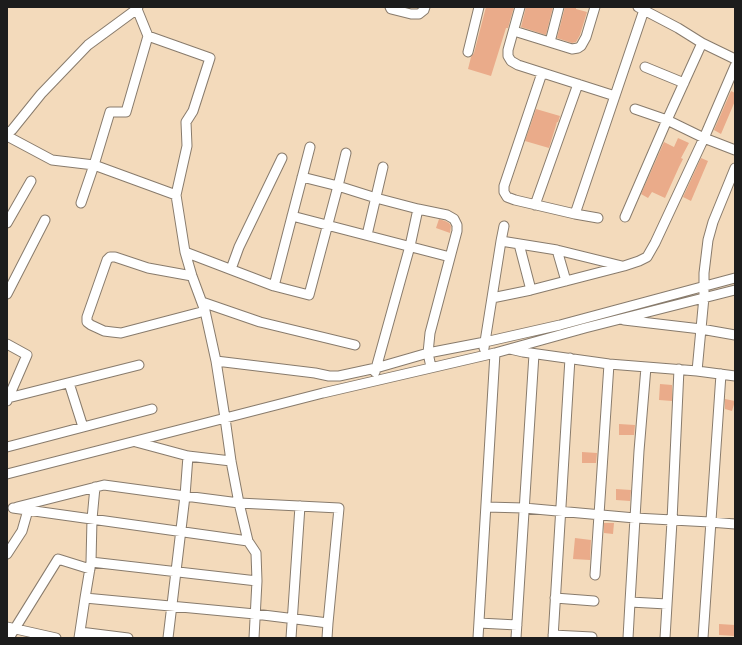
<!DOCTYPE html>
<html>
<head>
<meta charset="utf-8">
<style>
  body { margin:0 }
  #map { position:relative; width:742px; height:645px; overflow:hidden; background:#f3dabb; font-family:"Indie Flower",sans-serif }
  canvas { display:block }
  .frame { position:absolute; inset:0; border:8px solid #1c1c1c; pointer-events:none }
</style>
</head>
<body>
<div id="map">
<canvas width="742" height="645"></canvas>
<div class="frame"></div>
</div>
<script>
const g = document.querySelector('canvas').getContext('2d');
g.lineJoin = 'round';
function fillPath(path, color) { g.fillStyle = color; g.fill(path, 'evenodd'); }
const toPath = rows => new Path2D(rows.map(r => 'M' + r).join(''));
function stroke(path, color, width, dash) { g.strokeStyle = color; g.lineWidth = width; g.lineCap = dash ? 'butt' : 'round'; g.setLineDash(dash || []); g.stroke(path); }
fillPath(toPath([
  [486,7,514,7,508,28,506,28,491,76,468,69,471,57,474,53],
  [526,7,553,7,546,35,521,27],
  [565,7,576,7,576,9,587,12,580,35,576,42,572,43,557,38],
  [731,91,735,93,735,101,721,134,714,130],
  [536,109,560,116,558,122,557,122,549,148,525,141],
  [678,138,689,143,681,158,683,159,679,167,665,198,652,192,648,198,641,194,664,142,674,147],
  [701,158,708,161,691,201,683,197],
  [439,219,445,221,449,223,451,226,450,233,436,228],
  [660,384,672,385,672,401,659,400],
  [725,399,735,401,732,411,725,409],
  [619,424,635,425,634,435,619,435],
  [582,452,597,453,596,463,582,463],
  [616,489,631,490,630,501,616,500],
  [604,523,614,523,613,534,604,533],
  [575,538,591,540,590,560,573,559],
  [719,624,735,625,735,636,719,635]
]), '#eaab8a');
const minor = toPath([
  [390,7,391,9,411,14,419,14,424,10,425,7],
  [520,7,508,50,508,56,511,61,518,65,615,96],
  [638,7,678,28,702,43,735,59],
  [137,9,148,36,126,112,110,112,94,165,176,195,185,252],
  [514,31,572,49,578,48,581,46,586,37,595,7],
  [148,36,210,58,193,111,186,122,187,146,176,195],
  [550,42,559,7],
  [468,52,479,7],
  [645,67,684,83],
  [542,73,504,186,504,192,507,197,515,200,575,214,598,218],
  [635,109,667,120,704,138,735,150],
  [7,133,12,130,41,94,88,45,137,9,138,7],
  [7,136,52,160,94,165,81,203],
  [302,177,338,186,376,198,418,209,447,215,454,219,457,225,457,231,430,333,428,353,431,367],
  [535,205,578,84],
  [575,214,644,10],
  [292,216,450,257],
  [625,217,667,120,702,43],
  [7,223,31,181],
  [367,235,383,167],
  [501,241,557,250,622,266],
  [519,244,531,290],
  [557,250,566,281],
  [231,269,239,247,282,158],
  [192,276,148,268,115,257,110,257,107,260,87,317,87,322,91,325,104,331,112,332,121,333,205,311],
  [274,286,310,147],
  [7,294,45,220],
  [492,298,531,290,624,266,639,261,647,257,655,243,704,138,735,66],
  [202,302,260,322,355,345],
  [624,320,701,329,735,335],
  [7,344,27,355,7,401],
  [484,348,501,241,504,226],
  [510,349,523,352,609,364,697,371,735,376],
  [216,361,315,373,329,376,339,376,376,368,428,353,485,342,560,325,735,278],
  [697,371,704,297,704,273,708,240,713,222,735,168],
  [375,372,410,246,418,209],
  [69,383,83,427],
  [8,398,139,365],
  [136,442,188,456,231,461],
  [7,447,152,409],
  [7,474,323,393,495,353,585,328,735,290],
  [95,487,92,519,91,562,257,581,256,553,248,541],
  [17,507,104,485,185,496,239,503,231,461,225,418,216,361,205,311,192,276,185,252,274,286,309,295,338,186,346,153],
  [486,507,524,508,635,518,710,522,735,524],
  [13,508,248,541,239,503,339,508,328,623,255,614,85,598,91,562],
  [7,554,22,531,28,510],
  [595,575,609,364],
  [555,598,594,601],
  [630,602,667,604],
  [479,623,517,625],
  [7,627,56,638],
  [80,632,128,638],
  [553,635,592,637],
  [9,638,58,559,90,569],
  [79,638,85,598],
  [168,638,185,496,188,456],
  [254,638,257,581],
  [291,638,300,506],
  [327,638,328,623],
  [478,638,495,353],
  [516,638,534,354],
  [553,638,570,358],
  [628,638,630,602,639,451,646,367],
  [665,638,672,521,679,369],
  [703,638,721,374]
]);
stroke(minor, '#887b6c', 11);
stroke(minor, '#fff', 9);
</script>
</body>
</html>
